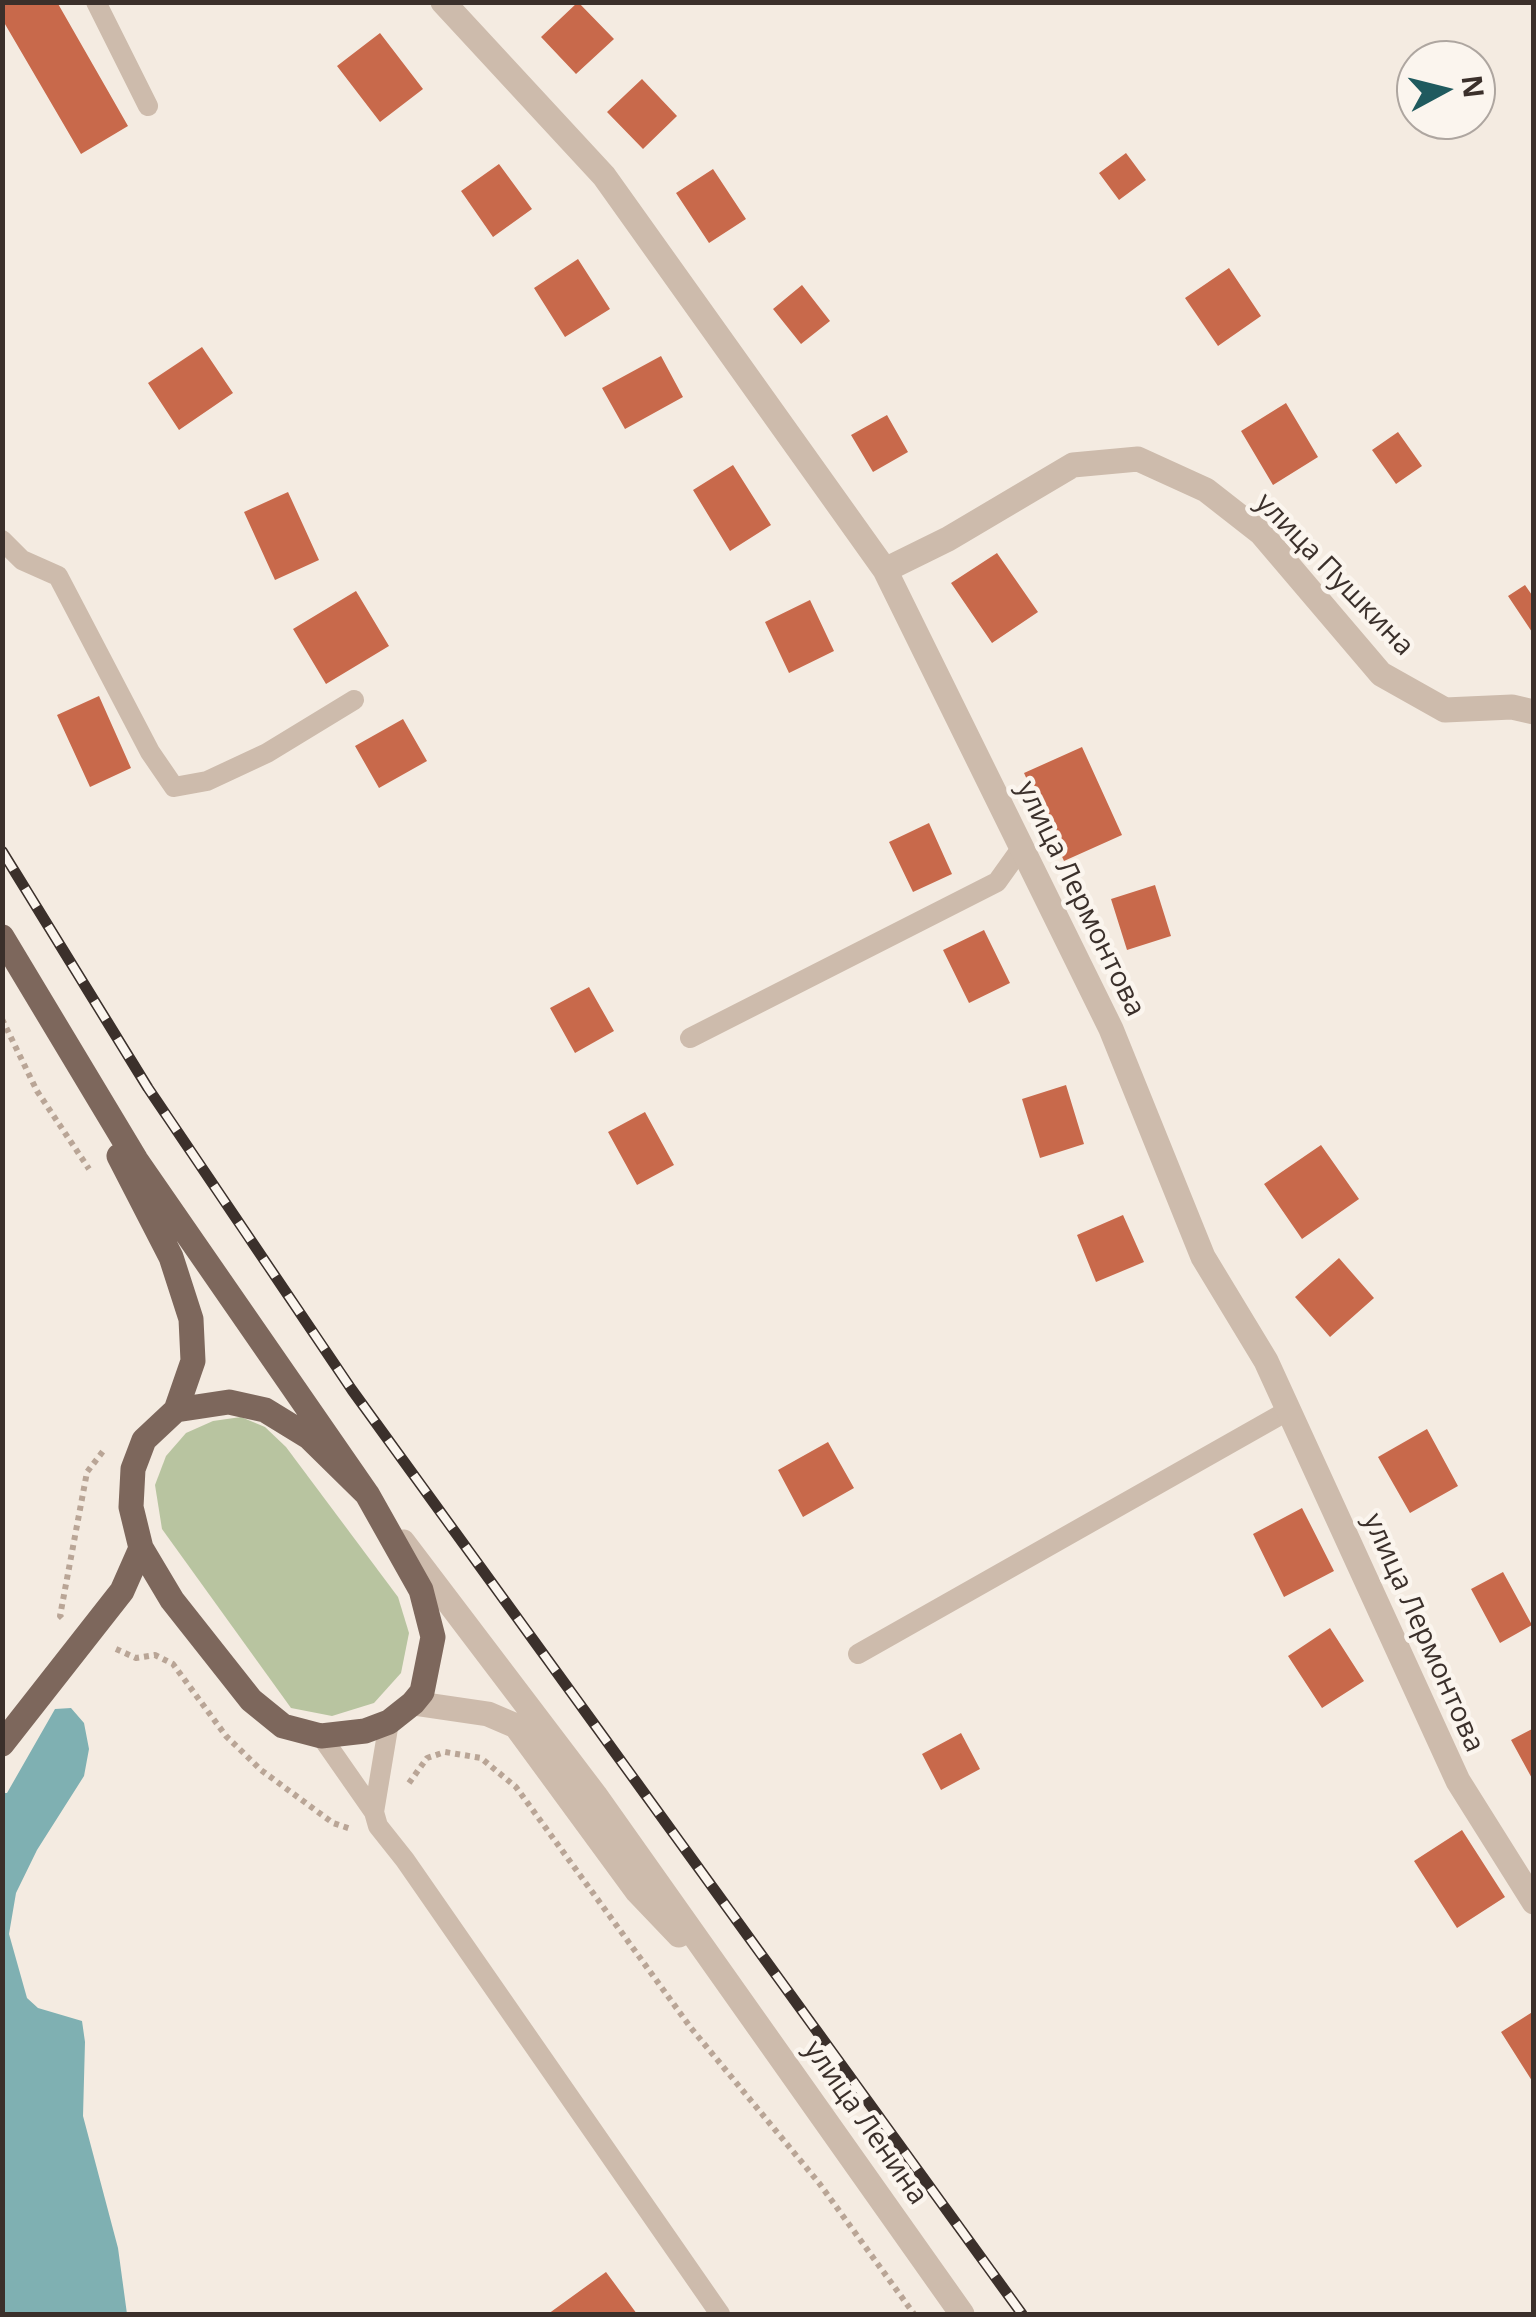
<!DOCTYPE html>
<html>
<head>
<meta charset="utf-8">
<style>
  body { margin:0 }
  #map { position:relative; width:1536px; height:2317px; overflow:hidden; background:#f4ebe1; font-family:"Open Sans",sans-serif }
  canvas { display:block }
  .frame { position:absolute; inset:0; border:5px solid #3b302b; pointer-events:none }
  .north { position:absolute; left:1396px; top:40px; width:100px; height:100px; box-sizing:border-box; background:#fbf5ee; border:2px solid #aea6a0; border-radius:50%; rotate:83deg; font-size:28px; font-weight:700; line-height:40px; text-align:center; color:#3b302b }
  .north::after { content:''; display:block; margin:auto; width:35px; height:45px; background:#1f5a5e; clip-path:polygon(50% 0,100% 100%,50% 72%,0 100%) }
</style>
</head>
<body>
<div id="map">
<canvas width="1536" height="2317"></canvas>
<div class="frame"></div>
<div class="north">N</div>
</div>
<script>
const g = document.querySelector('canvas').getContext('2d');
g.lineJoin = 'round';
function fillPath(path, color) { g.fillStyle = color; g.fill(path, 'evenodd'); }
const toPath = rows => new Path2D(rows.map(r => 'M' + r).join(''));
function stroke(path, color, width, dash) { g.strokeStyle = color; g.lineWidth = width; g.lineCap = dash ? 'butt' : 'round'; g.setLineDash(dash || []); g.stroke(path); }
function write(font, color, halo, rows, align = 'center') {
  g.font = font + ' "Open Sans",sans-serif'; g.lineWidth = 9; g.setLineDash([]); g.textBaseline = 'middle'; g.strokeStyle = halo; g.fillStyle = color; for (const [text, x, y, turn = 0] of rows) {
    g.save(); g.translate(x, y); g.rotate((+turn || 0) * Math.PI / 180); g.textAlign = isNaN(turn) ? turn : align; if (halo) g.strokeText(text, 0, 0); g.fillText(text, 0, 0); g.restore();
  }
}
fillPath(toPath([
  [241,1417,265,1427,286,1447,398,1597,409,1633,401,1673,374,1703,332,1716,291,1708,162,1529,155,1485,166,1456,186,1433,213,1421]
]), '#b8c4a0');
fillPath(toPath([
  [71,1708,84,1723,89,1749,84,1776,37,1850,16,1893,9,1934,27,1998,38,2008,82,2021,85,2042,83,2116,118,2248,127,2314,3,2314,3,1793,7,1793,55,1709]
]), '#7fb0b2');
fillPath(toPath([
  [2,2,57,2,128,126,81,154,2,19],
  [578,2,614,39,576,74,541,37],
  [380,33,423,89,380,122,337,66],
  [642,79,677,116,643,149,607,112],
  [1126,153,1146,180,1119,200,1099,173],
  [499,164,532,209,493,237,461,191],
  [713,169,746,219,709,243,676,193],
  [578,259,610,309,565,337,534,288],
  [1229,268,1261,316,1218,346,1185,298],
  [802,285,830,321,801,344,773,309],
  [202,347,233,393,179,430,148,383],
  [661,356,683,397,625,429,602,388],
  [1286,403,1318,457,1273,485,1241,431],
  [887,415,908,452,873,472,851,435],
  [1398,432,1422,466,1396,484,1372,450],
  [733,465,771,525,730,551,693,490],
  [288,492,319,560,275,580,244,512],
  [997,553,1038,612,992,643,951,583],
  [1525,585,1534,598,1534,635,1508,596],
  [356,591,389,646,326,684,293,629],
  [810,600,834,651,789,673,765,622],
  [99,696,131,768,90,787,57,715],
  [403,719,427,761,379,788,355,746],
  [1082,747,1122,835,1064,861,1024,773],
  [929,823,952,874,913,892,889,842],
  [1155,885,1171,936,1127,950,1111,899],
  [984,930,1010,983,969,1003,943,950],
  [589,987,614,1031,575,1053,550,1008],
  [1066,1085,1084,1144,1040,1158,1022,1099],
  [645,1112,674,1165,637,1185,608,1132],
  [1321,1145,1359,1199,1302,1239,1264,1184],
  [1123,1215,1144,1262,1096,1282,1077,1235],
  [1339,1258,1374,1298,1330,1337,1295,1297],
  [1427,1429,1458,1486,1410,1513,1378,1457],
  [828,1442,854,1488,803,1517,778,1470],
  [1302,1508,1334,1571,1284,1597,1253,1534],
  [1503,1572,1532,1625,1500,1643,1471,1589],
  [1330,1628,1364,1681,1322,1708,1288,1656],
  [1534,1728,1534,1782,1511,1740],
  [961,1733,980,1769,941,1790,922,1754],
  [1462,1830,1505,1897,1457,1928,1414,1861],
  [1534,2011,1534,2084,1501,2032],
  [606,2272,637,2314,548,2314]
]), '#c8694b');
stroke(toPath([
  [2,1019,37,1091,89,1169],
  [62,1618,60,1616,87,1472,104,1450],
  [116,1649,136,1658,155,1655,173,1664,226,1736,261,1770,333,1823,351,1829],
  [409,1783,427,1758,445,1752,481,1758,516,1787,691,2028,819,2183,914,2314]
]), '#b9a596', 6, [5, 5]);
stroke(toPath([
  [96,2,148,106],
  [2,540,22,560,58,576,150,752,174,787,207,781,267,753,354,700],
  [690,1038,997,882,1022,847],
  [858,1654,1289,1410],
  [321,1736,374,1812,378,1826,405,1860,720,2314],
  [374,1812,389,1722]
]), '#cdbbac', 20);
stroke(toPath([
  [443,2,604,176,885,570,1111,1029,1203,1257,1266,1361,1458,1781,1534,1902],
  [885,570,948,539,1073,465,1138,459,1206,490,1261,533,1381,674,1445,710,1512,707,1534,712]
]), '#cdbbac', 25);
stroke(toPath([
  [403,1542,595,1795,962,2314],
  [413,1703,488,1714,516,1726,637,1891,679,1935]
]), '#cdbbac', 25);
stroke(toPath([
  [2,937,136,1160,367,1494,421,1590,433,1637,422,1692,413,1703,389,1722,365,1731,321,1736,283,1726,251,1700,172,1600,141,1548,131,1507,133,1469,144,1440,176,1410,229,1402,265,1410,309,1437,367,1494],
  [119,1156,171,1257,191,1319,193,1361,176,1410],
  [2,1744,122,1591,141,1548]
]), '#7d675c', 25);
const rail = toPath([
  [2,851,148,1088,352,1390,1022,2314]
]);
stroke(rail, '#3b302b', 11);
stroke(rail, '#fbf5ee', 8, [22]);
write('28px', '#3b302b', '#fbf5ee', [
  ["улица Пушкина",1334,575,46],
  ["улица Лермонтова",1080,899,64],
  ["улица Лермонтова",1423,1633,66],
  ["улица Ленина",865,2123,55]
]);
</script>
</body>
</html>
